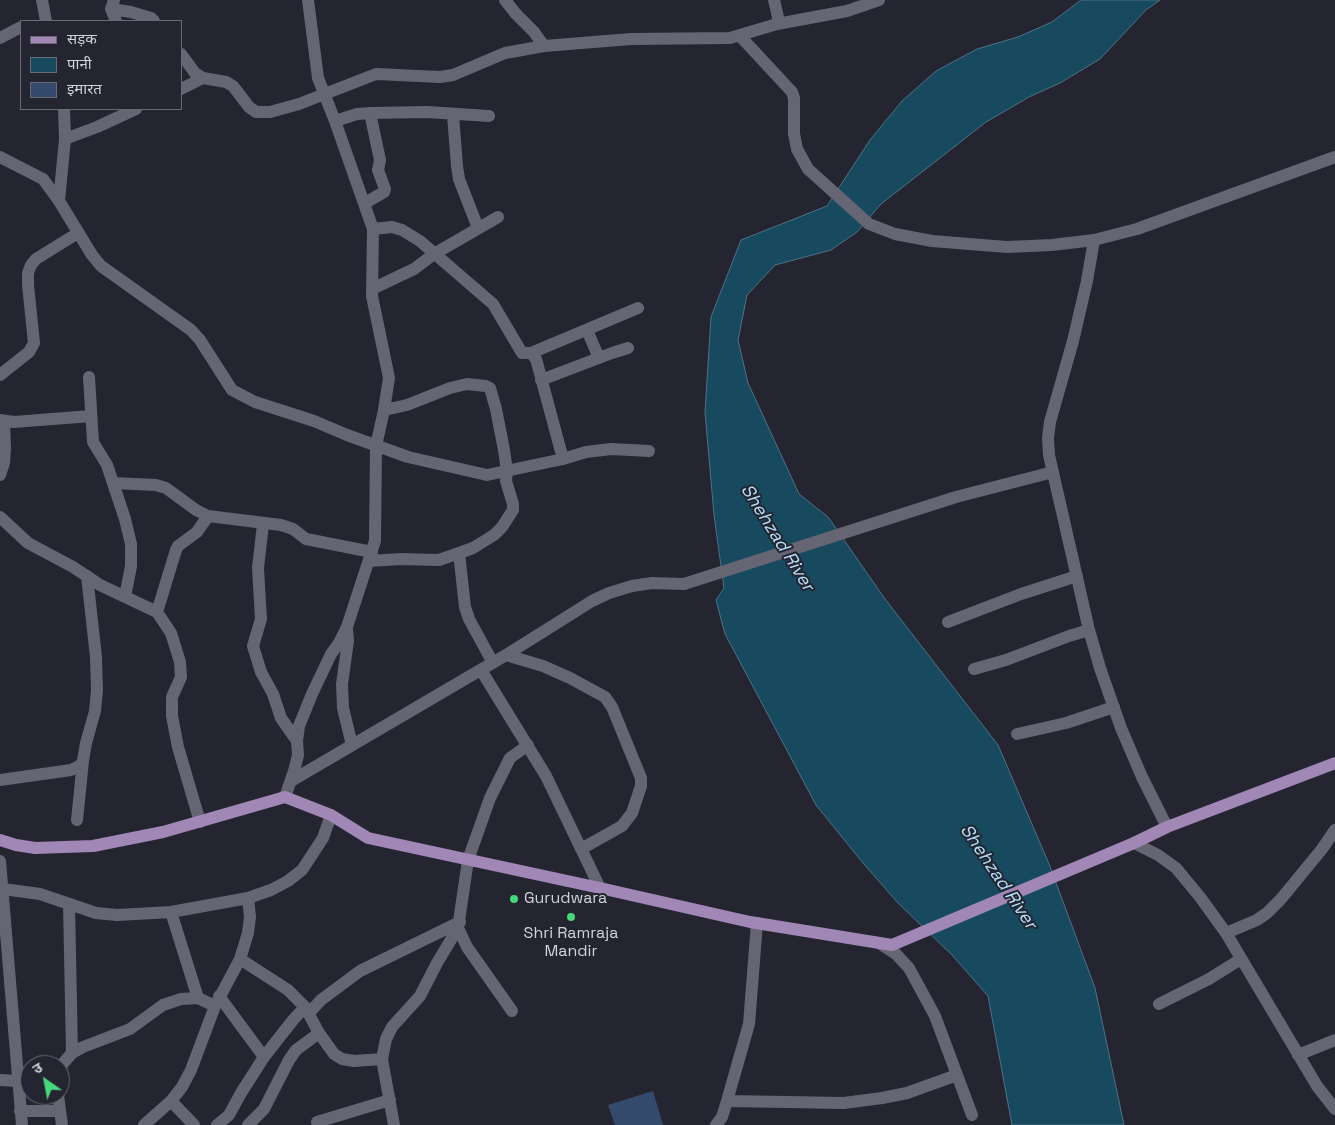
<!DOCTYPE html>
<html>
<head>
<meta charset="utf-8">
<style>
  body { margin:0 }
  #map { position:relative; width:1335px; height:1125px; overflow:hidden; background:#252531; font-family:"Space Grotesk","Noto Sans Devanagari",sans-serif }
  canvas { display:block }
  .legend { position:absolute; left:20px; top:20px; width:162px; height:90px; box-sizing:border-box; background:#252531; border:1px solid #6a6a75; margin:0; padding:6px 9px; list-style:none; font-size:15px; color:#d2d2da }
  .legend li { display:flex; align-items:center; gap:10px; height:25px }
  .legend b { width:25px; border:1px solid #6a6a75 }
  .north { position:absolute; left:20px; top:1055px; width:50px; height:50px; box-sizing:border-box; background:#252531; border:1px solid #6a6a75; border-radius:50%; rotate:327deg; font-size:14px; font-weight:700; line-height:20px; text-align:center; color:#d2d2da }
  .north::after { content:''; display:block; margin:auto; width:18px; height:22px; background:#45d77a; clip-path:polygon(50% 0,100% 100%,50% 72%,0 100%) }
</style>
</head>
<body>
<div id="map">
<canvas width="1335" height="1125"></canvas>
<ul class="legend">
<li><b style="height:6px;background:#a087b5"></b>सड़क</li>
<li><b style="height:14px;background:#17495f"></b>पानी</li>
<li><b style="height:14px;background:#334a6c"></b>इमारत</li>
</ul>
<div class="north">उ</div>
</div>
<script>
const g = document.querySelector('canvas').getContext('2d');
g.lineJoin = 'round';
function fillPath(path, color) { g.fillStyle = color; g.fill(path, 'evenodd'); }
const toPath = rows => new Path2D(rows.map(r => 'M' + r).join(''));
function stroke(path, color, width, dash) { g.strokeStyle = color; g.lineWidth = width; g.lineCap = dash ? 'butt' : 'round'; g.setLineDash(dash || []); g.stroke(path); }
function write(font, color, halo, rows, align = 'center') {
  g.font = font + ' "Space Grotesk",sans-serif'; g.lineWidth = 4; g.setLineDash([]); g.textBaseline = 'middle'; g.strokeStyle = halo; g.fillStyle = color; for (const [text, x, y, turn = 0] of rows) {
    g.save(); g.translate(x, y); g.rotate((+turn || 0) * Math.PI / 180); g.textAlign = isNaN(turn) ? turn : align; if (halo) g.strokeText(text, 0, 0); g.fillText(text, 0, 0); g.restore();
  }
}
const water = toPath([
  [1081,0,1160,0,1146,10,1100,59,1060,83,1029,97,986,122,881,204,857,232,831,250,775,265,747,295,738,340,748,383,799,494,828,517,885,599,998,745,1049,864,1095,988,1124,1125,1012,1125,988,996,952,955,898,903,863,863,816,805,725,634,716,600,724,588,714,515,705,412,711,317,741,240,827,206,870,140,902,101,936,71,977,49,1018,37,1052,22,1081,0]
]);
fillPath(water, '#17495f');
stroke(water, '#4f7284', 1);
fillPath(toPath([
  [653,1091,663,1125,615,1125,608,1105]
]), '#334a6c');
stroke(toPath([
  [42,0,46,21],
  [114,0,111,9,116,21],
  [505,0,516,14,534,32,544,46],
  [774,0,778,17,777,24],
  [111,9,131,12,151,18,154,21],
  [740,36,792,92,794,98,794,134,797,149,808,169,869,224,895,234,932,241,1007,247,1052,245,1094,240,1137,229,1335,157],
  [0,38,21,27],
  [181,54,195,73,203,78,226,82,233,86,249,107,256,112,270,112,299,104,376,74,440,77,453,75,505,53,544,46,631,39,730,38,777,24,847,11,879,0],
  [181,89,203,78],
  [453,115,457,166,459,179,478,228],
  [335,121,357,114,370,113,427,112,489,116],
  [65,139,97,127,136,109],
  [0,157,43,179,59,201,92,255,101,266,191,330,200,340,232,390,255,402,314,421,347,435,408,457,487,475,563,459,586,452,611,449,649,451],
  [59,201,65,139,64,109],
  [365,203,384,192,385,189,378,170,380,160,370,113],
  [373,229,392,227,402,230,420,241,493,304,522,353,531,353,536,359,563,459],
  [1094,240,1087,281,1073,341,1050,422,1048,438,1049,455,1089,630,1100,668,1121,728,1142,777,1167,827],
  [372,289,414,269,434,254,498,217],
  [587,330,599,358],
  [531,353,638,308],
  [0,375,29,352,34,343,28,285,28,273,31,265,36,259,78,233],
  [89,377,93,442,107,465,125,519,131,544,131,566,125,597],
  [541,380,612,353,628,348],
  [0,420,14,422,91,416],
  [0,475,4,463,5,448,4,421],
  [113,483,156,485,166,488,196,510,208,516,281,525,293,529,306,539,372,552],
  [0,517,28,543,73,567,100,585,157,612,171,633,180,662,181,677,172,697,172,716,178,747,200,822],
  [263,524,258,568,261,619,253,646,261,672,273,694,281,718,297,741],
  [459,553,465,607,469,619,493,663],
  [369,561,401,559,439,560,459,553,473,548,494,535,502,527,513,510,513,504,506,481,507,471,504,450,496,409,490,388,486,386,467,384,450,388,407,405,384,410],
  [157,612,176,550,178,546,197,532,208,516],
  [948,622,1021,594,1077,576],
  [347,629,348,641,342,684,343,708,352,745],
  [506,655,543,666,570,678,605,697,612,707,641,778,641,786,632,813,622,826,581,849],
  [974,669,1006,660,1069,636,1089,630],
  [481,670,546,776,600,888],
  [1017,734,1066,723,1114,707],
  [0,780,71,770,81,765,83,761,86,743,95,711,97,690,96,657,87,576],
  [291,781,506,655,592,601,609,593,632,586,652,583,684,584,956,497,1053,472],
  [285,797,294,771,298,755,297,741,299,726,312,694,331,654,339,643,347,627,375,541,376,446,384,410,389,378,372,296,373,229,335,121,318,78,308,0],
  [77,820,83,761],
  [1134,843,1158,855,1176,868,1200,897,1226,933,1317,1086,1335,1109],
  [0,861,22,1125],
  [3,889,40,894,96,913,117,915,171,912,248,898,271,890,288,881,302,870,323,838,331,815],
  [69,904,72,1053],
  [171,912,198,998],
  [458,928,467,947,512,1011],
  [1226,933,1257,920,1267,913,1281,899,1322,849,1335,830],
  [879,943,896,954,909,968,935,1016,972,1115],
  [240,959,288,990,305,1007,319,1033,334,1054,342,1059,354,1061,382,1059],
  [219,996,264,1057],
  [1159,1004,1209,979,1241,959],
  [309,1013,321,1000,360,971,460,922],
  [1298,1055,1335,1040],
  [60,1067,72,1053,83,1047,130,1029,163,1005,181,999,198,998,215,1006],
  [0,1080,18,1081],
  [58,1095,62,1125],
  [171,1101,194,1125],
  [727,1101,844,1103,882,1098,907,1093,957,1075],
  [20,1111,60,1111],
  [317,1122,390,1100],
  [144,1125,171,1101,182,1087,191,1070,215,1006,240,959,248,933,250,917,248,898],
  [217,1125,229,1115,241,1093,264,1057,293,1020,305,1007],
  [248,1125,264,1109,289,1060,296,1050,319,1033],
  [394,1125,382,1059,386,1039,392,1027,420,996,437,963,458,928,468,860,490,798,510,758,528,745],
  [716,1125,722,1117,727,1101,749,1024,757,923]
]), '#656574', 12);
stroke(toPath([
  [0,840,16,845,35,848,93,846,163,832,285,797,331,815,368,838,600,888,750,922,892,945,1134,843,1167,827,1335,763]
]), '#a087b5', 12);
for (const [x, y, r, color] of [
  [514,899,5,"#45d77a"],
  [571,917,5,"#45d77a"]
]) { const dot = new Path2D(); dot.arc(x, y, r, 0, 2 * Math.PI); g.fillStyle = color; g.fill(dot); stroke(dot, '#252531', 2); }
write('16px', '#d2d2da', '#252531', [
  ["Gurudwara",524,899],
  ["Shri Ramraja",571,934,"center"],
  ["Mandir",571,952,"center"]
], 'left');
write('italic 18px', '#b4e0f8', '#252531', [
  ["Shehzad River",777,538,58],
  ["Shehzad River",998,877,56]
]);
</script>
</body>
</html>
